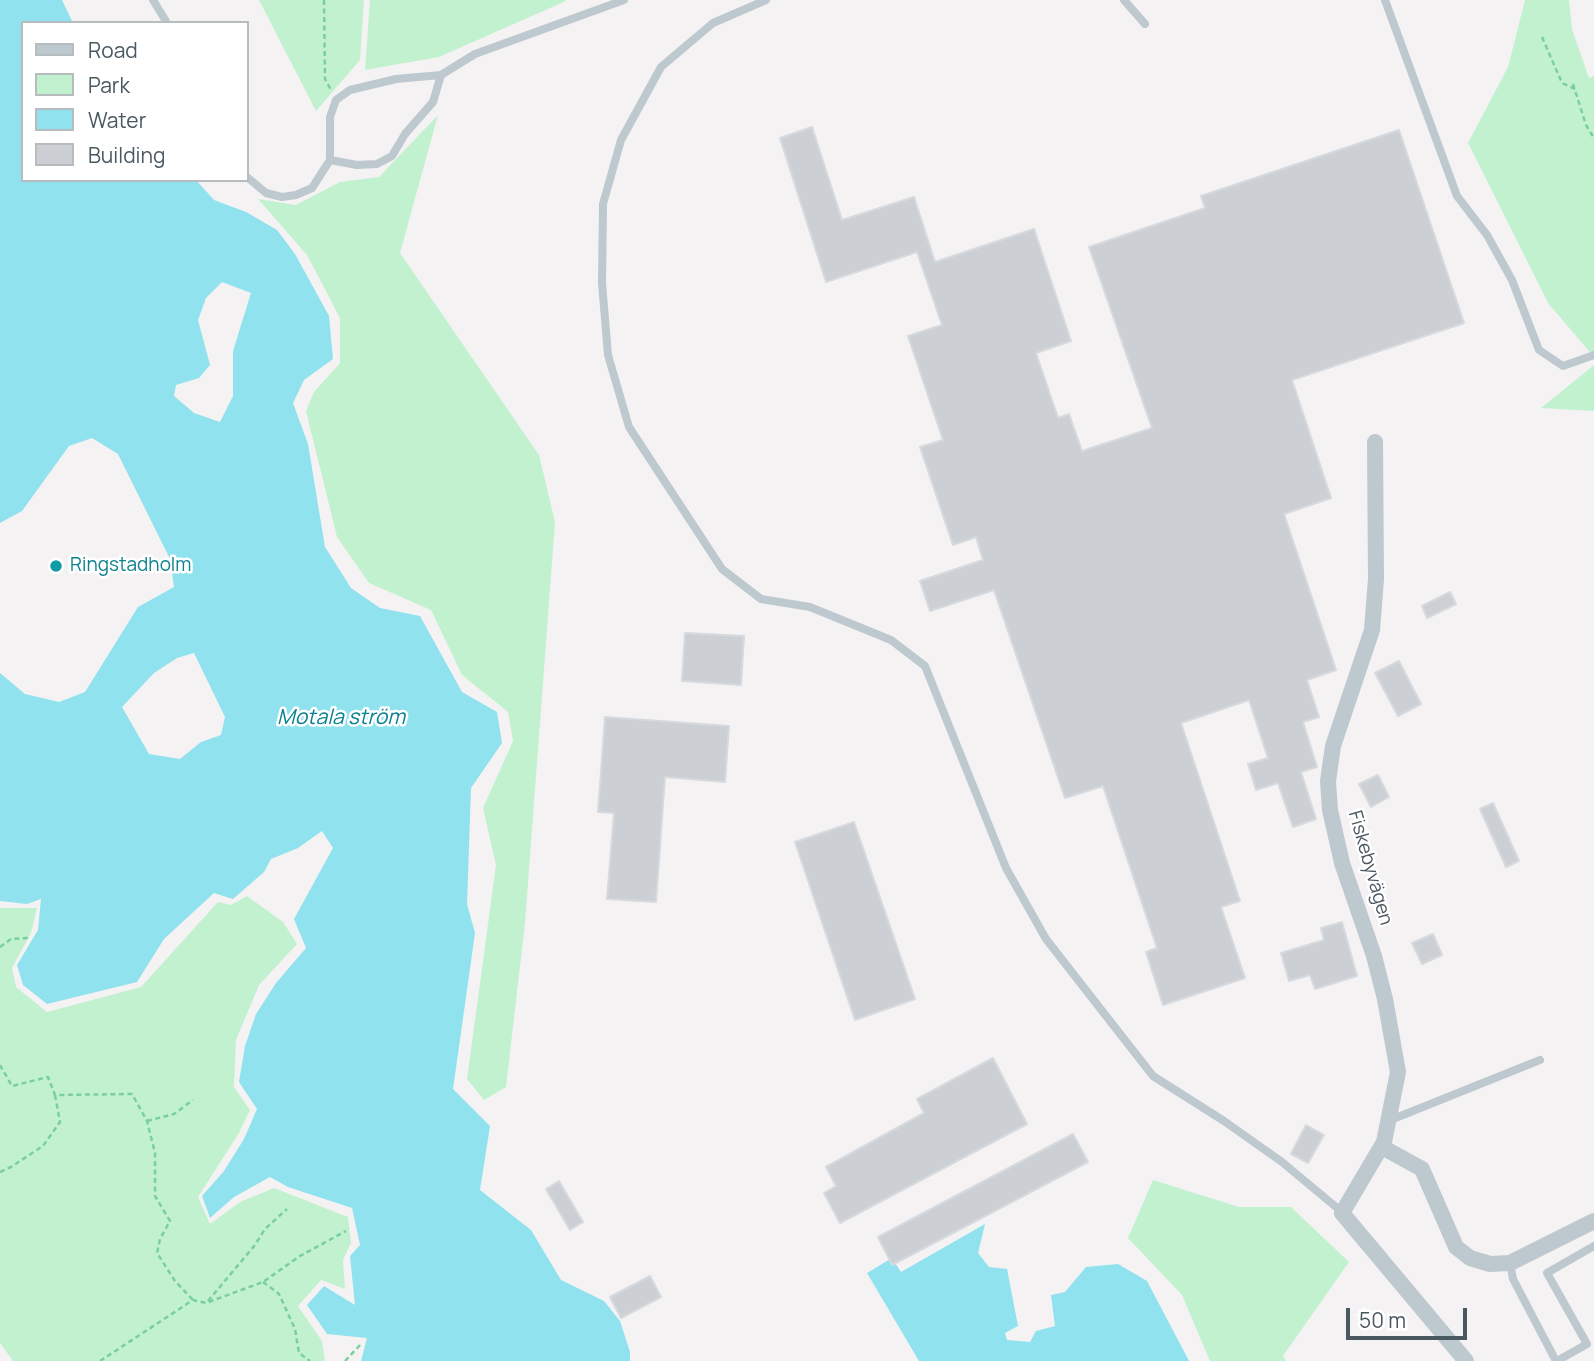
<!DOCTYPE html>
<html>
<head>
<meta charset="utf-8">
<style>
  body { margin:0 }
  #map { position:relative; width:1594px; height:1361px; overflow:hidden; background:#f5f2f3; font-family:Manrope,sans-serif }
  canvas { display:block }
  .legend { position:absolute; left:21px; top:21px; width:228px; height:161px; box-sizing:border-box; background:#fff; border:2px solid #b7bcbf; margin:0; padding:9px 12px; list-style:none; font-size:21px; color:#4a5860 }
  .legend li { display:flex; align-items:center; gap:14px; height:35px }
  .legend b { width:35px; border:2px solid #b7bcbf }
  .scale { position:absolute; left:1346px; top:1308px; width:121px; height:32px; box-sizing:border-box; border:4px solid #4a5860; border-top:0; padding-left:9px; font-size:21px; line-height:24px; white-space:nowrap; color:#4a5860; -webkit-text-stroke:5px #fff; paint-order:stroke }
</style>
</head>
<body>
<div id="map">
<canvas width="1594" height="1361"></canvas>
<ul class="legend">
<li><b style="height:9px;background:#bec8cf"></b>Road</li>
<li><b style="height:19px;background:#c2f1d0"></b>Park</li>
<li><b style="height:19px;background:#8fe2ee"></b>Water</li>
<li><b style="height:19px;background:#ccd0d5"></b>Building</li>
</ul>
<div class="scale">50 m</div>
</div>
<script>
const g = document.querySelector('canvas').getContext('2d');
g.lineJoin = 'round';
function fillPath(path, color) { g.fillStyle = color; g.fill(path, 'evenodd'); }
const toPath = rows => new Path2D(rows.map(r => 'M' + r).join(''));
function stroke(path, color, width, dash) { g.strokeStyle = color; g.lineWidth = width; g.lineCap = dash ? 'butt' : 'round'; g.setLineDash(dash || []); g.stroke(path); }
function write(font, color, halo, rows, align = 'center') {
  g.font = font + ' Manrope,sans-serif'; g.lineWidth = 5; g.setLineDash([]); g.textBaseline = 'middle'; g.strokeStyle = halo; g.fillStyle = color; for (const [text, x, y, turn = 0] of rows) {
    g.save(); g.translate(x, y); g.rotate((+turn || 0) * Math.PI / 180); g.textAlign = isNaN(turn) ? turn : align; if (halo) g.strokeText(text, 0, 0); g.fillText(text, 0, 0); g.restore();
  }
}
fillPath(toPath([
  [259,0,364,0,360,60,316,111],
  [370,0,564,0,566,1,439,57,365,70],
  [1525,0,1569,0,1572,29,1589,78,1594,76,1594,357,1548,303,1468,143,1508,67],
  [438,115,400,253,539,455,555,522,525,923,506,1087,484,1100,467,1079,496,865,483,808,513,741,508,712,462,675,431,610,369,583,337,537,306,411,314,392,340,363,340,318,307,255,258,199,296,205,340,182,379,177],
  [1594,365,1594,411,1541,408],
  [247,896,283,922,297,944,259,985,236,1040,234,1087,250,1110,239,1133,198,1197,210,1224,240,1202,274,1188,348,1217,351,1243,343,1260,345,1289,321,1280,298,1306,322,1341,325,1361,13,1361,0,1343,0,908,37,908,31,933,12,968,16,987,47,1012,141,987,218,902,231,905],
  [1153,1180,1239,1207,1291,1207,1349,1262,1283,1356,1286,1361,1210,1361,1182,1295,1128,1238]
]), '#c2f1d0');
fillPath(toPath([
  [0,0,62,0,73,23,23,23,23,180,196,180,214,200,246,212,277,230,295,254,329,316,333,359,304,380,293,403,308,444,325,547,351,588,380,608,420,616,462,692,497,712,502,743,471,788,467,904,475,933,453,1089,490,1126,480,1190,531,1230,561,1280,604,1301,620,1321,630,1352,630,1361,361,1361,367,1338,327,1334,307,1305,324,1286,355,1305,350,1256,360,1245,352,1208,288,1187,270,1177,234,1197,210,1218,202,1196,224,1171,244,1139,257,1109,239,1082,245,1046,256,1014,276,983,306,948,294,919,333,848,322,831,298,848,271,859,264,872,233,899,214,893,164,939,137,982,47,1004,23,985,17,965,38,930,41,899,27,904,0,901,0,673,25,694,59,702,85,692,138,607,174,587,170,559,118,454,92,438,69,446,22,511,0,523],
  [222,282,251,293,233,351,233,396,220,422,194,413,174,396,176,385,199,378,210,365,198,320,206,298],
  [194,653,225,717,221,735,201,742,180,759,149,754,122,707,154,673,177,658],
  [985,1224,978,1253,989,1267,1007,1269,1018,1326,1005,1333,1007,1340,1030,1342,1036,1331,1055,1326,1051,1295,1065,1292,1086,1267,1118,1264,1147,1281,1189,1361,919,1361,867,1273,892,1258,901,1272]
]), '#8fe2ee');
const building = toPath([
  [812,127,842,220,914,197,935,262,1034,229,1071,341,1036,353,1058,418,1069,414,1082,451,1152,428,1089,247,1205,208,1201,196,1399,130,1464,323,1292,380,1331,498,1284,514,1336,670,1307,680,1319,717,1303,722,1317,767,1301,772,1316,819,1293,827,1278,783,1256,790,1248,764,1268,758,1249,700,1181,723,1240,901,1221,907,1245,978,1163,1005,1146,952,1157,948,1103,786,1065,798,994,590,930,611,920,581,983,560,976,537,953,545,920,447,943,440,908,336,942,325,917,252,826,282,780,138,812,127],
  [1450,592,1456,604,1427,618,1422,606,1450,592],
  [685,633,744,636,741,685,682,681,685,633],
  [1399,661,1421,704,1398,716,1375,673,1399,661],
  [605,717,729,726,725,782,665,777,656,902,607,899,614,813,598,812,605,717],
  [1378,775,1389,797,1371,807,1359,784,1378,775],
  [1493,803,1519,861,1506,867,1480,809,1493,803],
  [854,822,915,999,855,1020,795,842,854,822],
  [1342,922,1357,976,1315,989,1310,975,1289,981,1281,953,1324,940,1321,928,1342,922],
  [1433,934,1442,955,1422,964,1412,943,1433,934],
  [993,1058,1027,1124,840,1223,824,1193,836,1186,826,1167,924,1113,917,1099,993,1058],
  [1306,1125,1324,1135,1308,1163,1291,1154,1306,1125],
  [1073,1134,1088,1162,892,1265,878,1237,1073,1134],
  [559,1181,583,1222,570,1230,546,1189,559,1181],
  [650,1276,661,1297,621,1318,610,1297,650,1276]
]);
fillPath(building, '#ccd0d5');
stroke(building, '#d6d9de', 2);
stroke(toPath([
  [324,0,325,79,331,90],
  [1542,37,1562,83,1575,89],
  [1573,84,1586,125,1594,138],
  [0,947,11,939,28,938],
  [0,1065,12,1086,48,1077,55,1095,132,1094,147,1121,155,1153,155,1196,170,1221,160,1239,157,1253,175,1281,193,1300],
  [147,1121,174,1114,193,1100],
  [0,1172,11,1167,43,1146,60,1122,55,1095],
  [263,1282,279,1294,295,1329,299,1353,310,1361],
  [208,1301,255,1245,265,1229,287,1209],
  [100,1361,193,1300,206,1303,263,1282,300,1256,346,1231],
  [345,1361,360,1345]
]), '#7acf9e', 2.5, [5, 3.5]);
stroke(toPath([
  [153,0,167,23],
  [766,0,713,23,661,67,621,140,603,204,602,283,608,355,629,427,722,569,761,599,810,607,891,640,925,666,1006,868,1046,939,1153,1076,1224,1121,1282,1162,1342,1212],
  [1124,0,1145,24],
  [1385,0,1457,196,1487,235,1512,280,1539,350,1563,366,1594,355],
  [330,160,357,165,377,164,392,156,405,134,433,102,441,75],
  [247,177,266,193,282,197,296,195,312,188,330,160,330,117,336,100,350,90,396,79,441,75,475,54,624,0],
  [1388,1121,1540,1060],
  [1510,1263,1513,1279,1556,1361],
  [1557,1361,1587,1344,1547,1273,1594,1246]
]), '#bec8cf', 8);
stroke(toPath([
  [1375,442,1376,579,1372,630,1333,746,1328,781,1330,810,1342,863,1374,956,1385,999,1398,1072,1384,1142,1342,1213,1466,1361],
  [1382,1147,1422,1169,1456,1247,1470,1258,1490,1264,1510,1263,1594,1221]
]), '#bec8cf', 16);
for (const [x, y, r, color] of [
  [56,566,7,"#0f9aa8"]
]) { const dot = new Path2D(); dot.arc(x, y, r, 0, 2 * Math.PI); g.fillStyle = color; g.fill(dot); stroke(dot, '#fff', 2.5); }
write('19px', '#0d838f', '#fff', [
  ["Ringstadholm",70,566]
], 'left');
write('19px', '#4a5860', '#fff', [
  ["Fiskebyvägen",1370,868,74]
]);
write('italic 21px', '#0c8192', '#fff', [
  ["Motala ström",341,718]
]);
</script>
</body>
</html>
